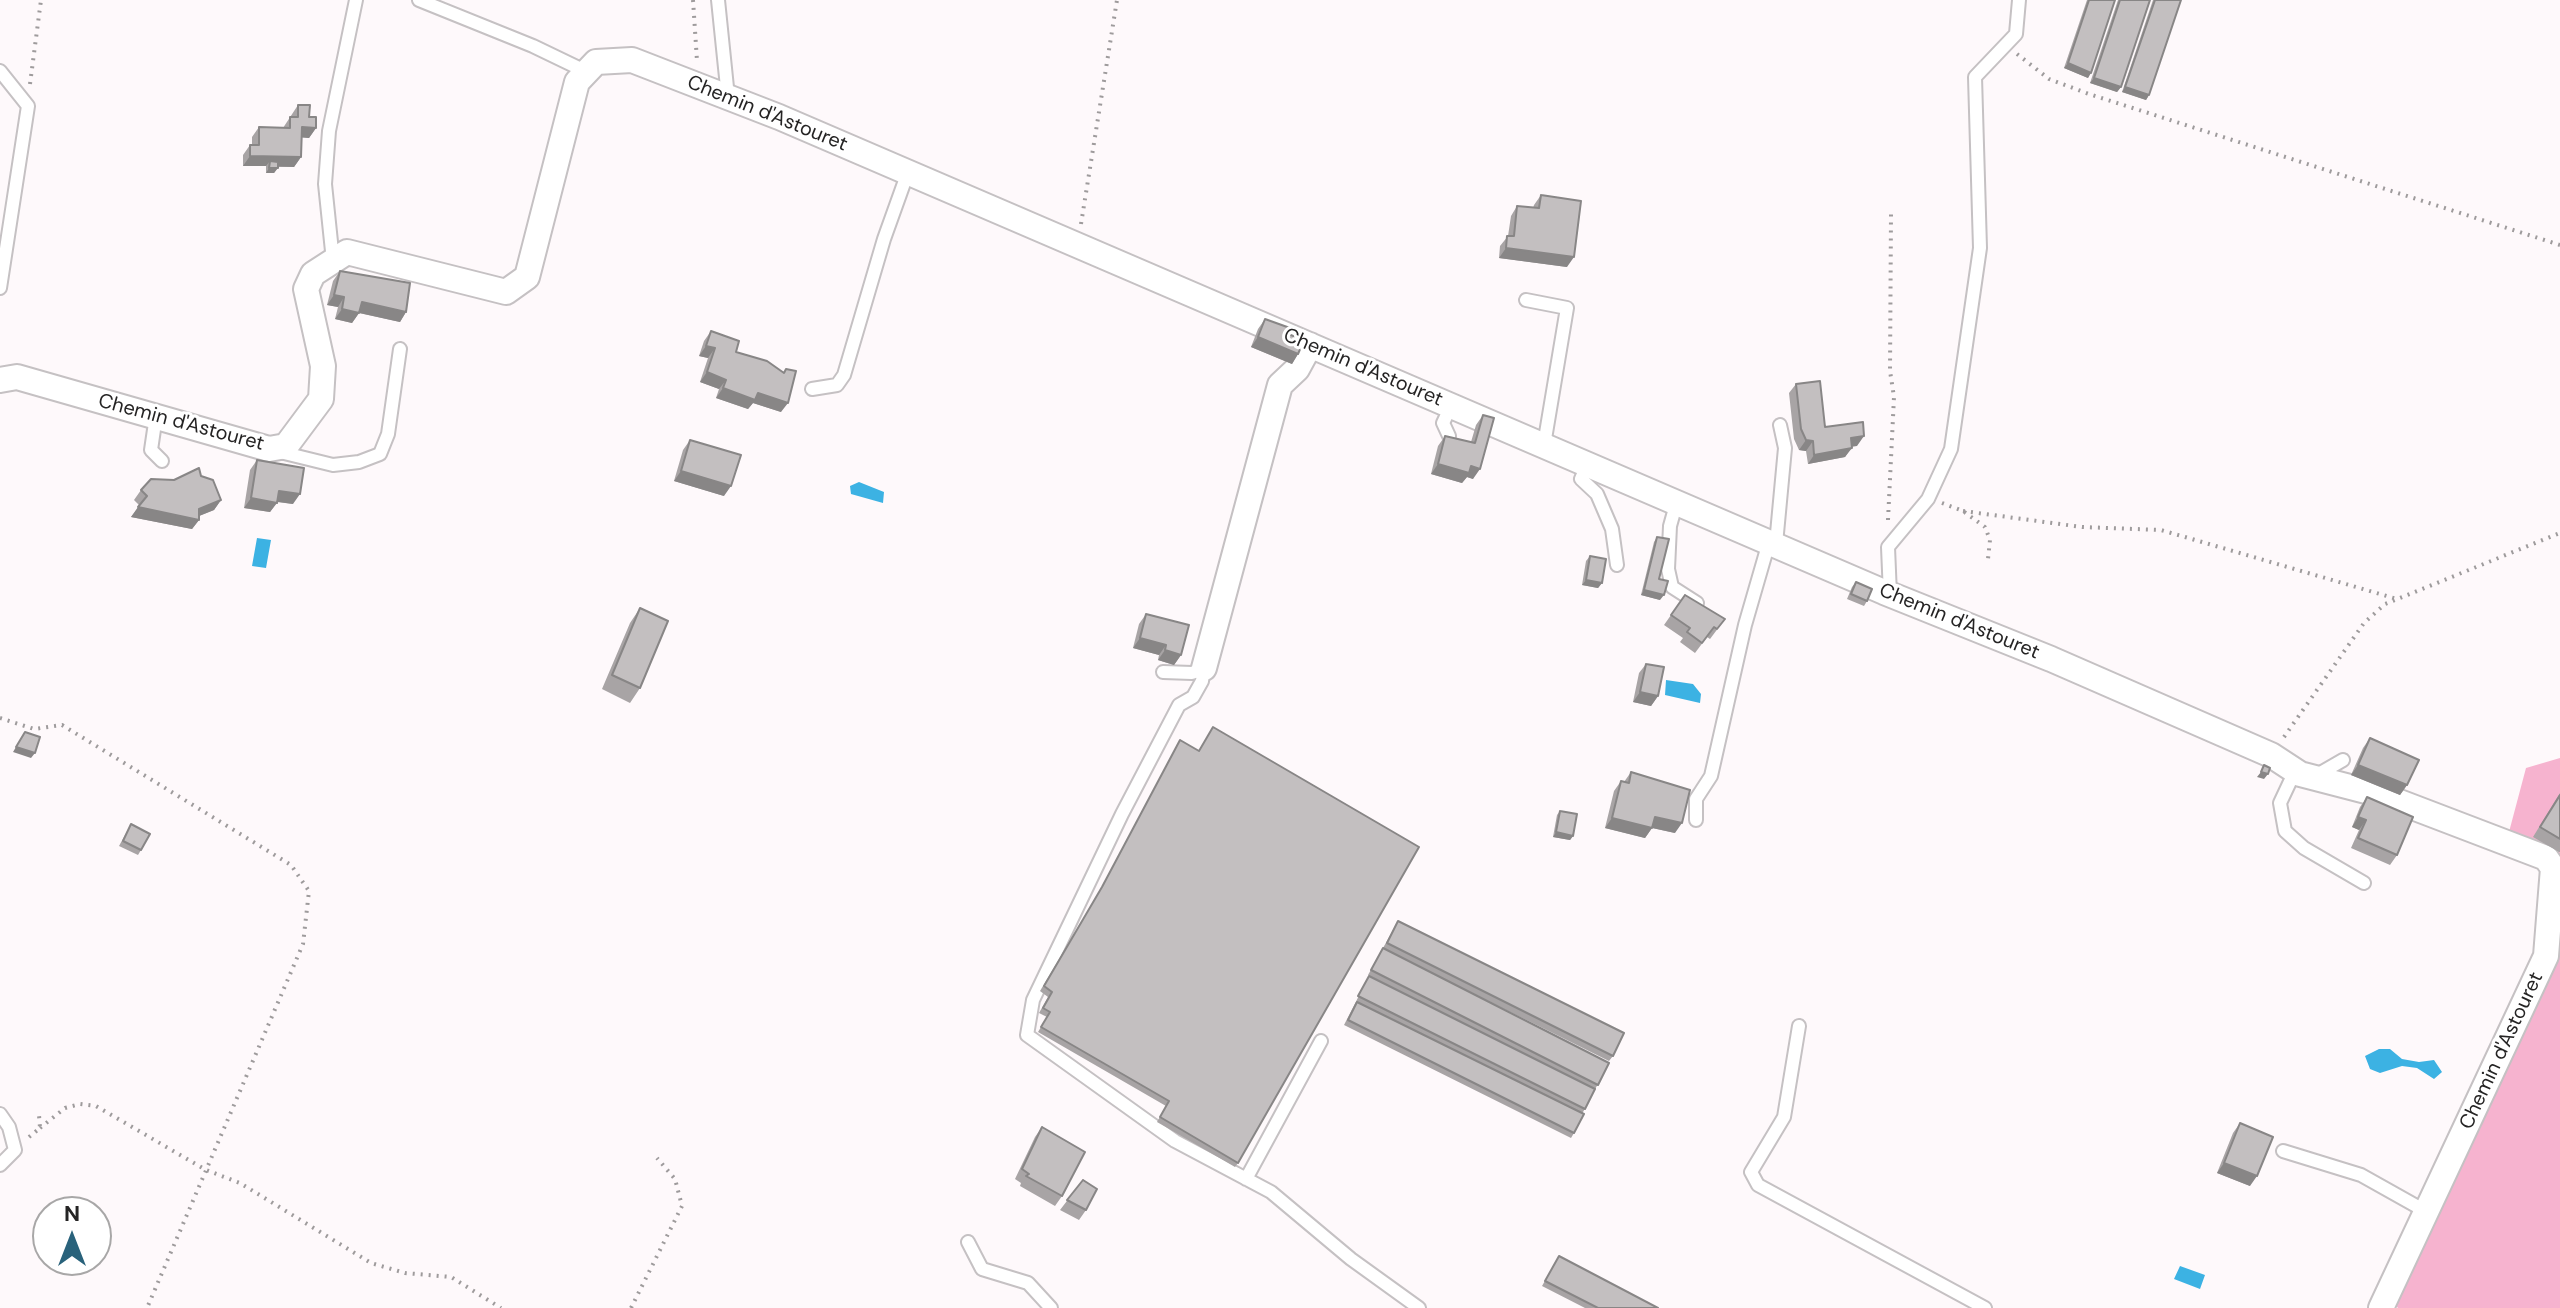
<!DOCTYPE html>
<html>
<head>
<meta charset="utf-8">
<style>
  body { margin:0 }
  #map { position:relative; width:2560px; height:1308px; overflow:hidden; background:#fef9fb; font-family:"DM Sans",sans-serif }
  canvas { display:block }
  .north { position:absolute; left:32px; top:1196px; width:80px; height:80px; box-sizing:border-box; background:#fff; border:2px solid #a8a7a7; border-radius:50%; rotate:0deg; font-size:22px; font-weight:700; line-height:32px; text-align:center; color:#252424 }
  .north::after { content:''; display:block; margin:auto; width:28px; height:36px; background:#29627b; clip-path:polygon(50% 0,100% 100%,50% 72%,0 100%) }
</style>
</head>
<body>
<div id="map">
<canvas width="2560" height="1308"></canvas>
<div class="north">N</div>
</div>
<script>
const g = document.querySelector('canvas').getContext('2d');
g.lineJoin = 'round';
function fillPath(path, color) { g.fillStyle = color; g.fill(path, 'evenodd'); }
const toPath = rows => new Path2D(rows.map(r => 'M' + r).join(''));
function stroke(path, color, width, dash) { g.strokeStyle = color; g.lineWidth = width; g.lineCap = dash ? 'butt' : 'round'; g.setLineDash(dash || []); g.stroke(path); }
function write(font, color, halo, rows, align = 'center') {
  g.font = font + ' "DM Sans",sans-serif'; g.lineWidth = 6; g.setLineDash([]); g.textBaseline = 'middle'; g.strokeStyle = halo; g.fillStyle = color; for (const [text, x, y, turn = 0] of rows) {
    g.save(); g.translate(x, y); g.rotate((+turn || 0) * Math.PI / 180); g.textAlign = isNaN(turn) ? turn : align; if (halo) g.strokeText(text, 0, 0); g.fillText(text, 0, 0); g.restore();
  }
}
fillPath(toPath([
  [2560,758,2560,1308,2398,1308,2391,1300,2554,951,2558,860,2509,832,2526,768]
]), '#f6b3cf');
fillPath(toPath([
  [859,482,884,492,883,503,851,494,850,486],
  [257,538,271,540,266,568,252,566],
  [1666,680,1693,684,1701,694,1700,703,1665,695],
  [2379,1049,2390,1049,2402,1059,2419,1062,2434,1060,2442,1072,2434,1079,2417,1068,2402,1066,2380,1073,2370,1069,2365,1056],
  [2180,1266,2205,1275,2200,1289,2174,1279]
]), '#3cb2e3');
const service = toPath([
  [419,0,533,46,587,72],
  [718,0,728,97],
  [0,71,28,106,0,288],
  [333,261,325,184,329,131,356,0],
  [1526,300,1567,308,1544,445],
  [812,389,837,385,844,375,884,239,908,172],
  [156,416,151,450,162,461],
  [1449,436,1443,423,1451,406],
  [276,451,333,465,359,462,380,454,388,434,400,349],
  [1588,463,1581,479,1597,494,1612,529,1617,565],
  [1677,501,1670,526,1668,569,1672,587,1697,603],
  [1776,544,1785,448,1780,425],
  [1890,595,1888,547,1928,499,1951,449,1980,248,1975,77,2016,34,2019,0],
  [1163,672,1192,673,1204,668,1202,681,1193,697,1179,705,1122,814,1033,1000,1027,1035,1175,1141,1271,1192,1351,1259,1419,1308],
  [2295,771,2280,803,2285,831,2304,848,2364,883],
  [2317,775,2343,760],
  [1696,820,1696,799,1711,776,1745,625,1769,542],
  [1799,1026,1784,1117,1751,1172,1758,1185,1985,1308],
  [0,1114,9,1127,15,1150,0,1165],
  [2283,1151,2361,1175,2427,1212],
  [1246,1179,1321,1041],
  [968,1242,982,1269,1028,1283,1051,1308]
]);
const minor = toPath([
  [0,380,17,377,269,449,286,446,321,399,323,366,306,289,313,274,347,252,506,292,527,277,577,82,596,62,632,60,779,117,1884,592,2051,659,2271,755,2300,774,2381,795,2546,858,2553,868,2546,956,2381,1308],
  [1204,668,1280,385,1297,369,1310,345]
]);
stroke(service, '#c5c1c3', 16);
stroke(minor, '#c5c1c3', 28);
stroke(toPath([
  [693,0,697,61],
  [2017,54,2049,79,2089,94,2560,245],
  [30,84,41,0],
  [1081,224,1117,0],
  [1942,503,1963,511,1985,527,1990,540,1988,559],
  [1963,511,2082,527,2161,530,2397,599],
  [1888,520,1894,397,1890,371,1891,213],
  [0,718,34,729,62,725,291,865,309,891,303,944,147,1308],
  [2284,737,2364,623,2385,604,2560,533],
  [40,1128,65,1108,80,1104,96,1106,206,1170,240,1183,371,1263,405,1273,451,1277,501,1308],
  [29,1137,40,1128,39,1115],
  [631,1308,682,1206,675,1179,657,1158]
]), '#9e9b9c', 4, [2, 6]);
stroke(service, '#fff', 12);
stroke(minor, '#fff', 24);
fillPath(toPath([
  [2087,0,2115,0,2088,78,2064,68],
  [2118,0,2150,0,2121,87,2117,92,2090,83],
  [2153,0,2181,0,2149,95,2146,100,2122,92],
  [298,105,316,128,309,138,301,137,301,157,294,167,278,167,274,173,266,173,266,166,243,166,243,155,250,145,252,145,252,137,259,127,283,128],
  [1541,195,1567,267,1499,258,1500,246,1508,236,1511,216,1517,206,1533,208,1534,205],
  [340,271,406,312,400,322,359,313,352,323,335,319,338,307,327,305,333,281],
  [1265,319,1288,334,1298,354,1292,364,1251,347,1258,329],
  [711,331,736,352,784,372,786,369,781,412,753,403,748,409,716,398,719,389,700,382,708,358,699,356,704,341],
  [1796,384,1825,427,1857,446,1852,446,1845,457,1808,464,1806,451,1799,450,1794,439,1789,393],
  [1483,415,1473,479,1467,477,1462,483,1431,474,1438,446,1445,436,1471,442,1476,425],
  [690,440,724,496,674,481,683,450],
  [257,460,293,504,277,502,270,512,244,508,250,470],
  [201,476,221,500,214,510,199,516,199,520,192,529,131,517,140,506,134,500,141,490,174,480],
  [1657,537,1660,600,1641,595,1654,542],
  [1590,556,1602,583,1598,588,1582,585,1586,561],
  [1856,582,1867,601,1864,606,1847,599,1852,587],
  [1685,595,1725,619,1710,639,1707,637,1695,653,1680,642,1683,638,1664,625],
  [640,608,640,688,630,703,602,689,630,623],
  [1146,614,1181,655,1174,665,1158,660,1159,655,1133,648,1139,624],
  [1646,664,1658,696,1651,706,1633,702,1639,673],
  [2370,738,2407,785,2400,795,2351,775,2363,748],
  [1180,740,1238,1163,1235,1167,1157,1122,1166,1106,1038,1032,1047,1017,1039,1013,1048,997,1040,991,1099,892],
  [1631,772,1675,833,1652,828,1645,838,1605,828,1614,791,1621,781,1624,782],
  [2560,793,2560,852,2559,852,2533,837],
  [2367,797,2397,855,2390,865,2351,848,2359,830,2352,827,2360,807],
  [1560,811,1573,836,1570,840,1553,837,1557,815],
  [131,824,141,850,138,855,119,846],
  [1398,921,1613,1056,1609,1061,1384,949,1609,1063,1582,1114,1574,1133,1571,1138,1344,1025,1369,976,1449,1016,1368,975],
  [2240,1123,2250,1186,2217,1173,2233,1133],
  [1042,1127,1062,1196,1055,1206,1020,1186,1021,1183,1015,1179,1035,1137],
  [1083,1180,1086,1210,1079,1220,1060,1210],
  [1559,1256,1658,1308,1585,1308,1542,1286]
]), '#a8a4a5');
fillPath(toPath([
  [2068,63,2091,73,2088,78,2064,68],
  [2094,78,2121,87,2117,92,2090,83],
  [2125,87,2149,95,2146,100,2122,92],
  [302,127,316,128,309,138,295,137],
  [250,156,301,157,294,167,270,166,270,161,266,166,243,166],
  [269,168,278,168,274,173,266,173],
  [1506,248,1574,257,1567,267,1499,258],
  [334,295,344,297,338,307,327,305],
  [362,302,406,312,400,322,355,312],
  [342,309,359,313,352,323,335,319],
  [1258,337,1298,354,1292,364,1251,347],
  [706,346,715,348,708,358,699,356],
  [707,372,726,380,719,389,700,382],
  [723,388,758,393,788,403,781,412,753,403,748,409,716,398],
  [1864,436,1857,446,1844,448,1851,438],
  [1806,440,1813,441,1806,451,1799,450],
  [1852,448,1845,457,1808,464,1814,455],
  [1438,464,1471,466,1480,469,1473,479,1467,477,1462,483,1431,474],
  [681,471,731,486,724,496,674,481],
  [279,491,300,494,293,504,272,501],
  [251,498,277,503,270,512,244,508],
  [221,500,214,510,194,518,199,520,192,529,131,517,138,507,199,509],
  [1586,580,1602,583,1598,588,1582,585],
  [1644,590,1664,595,1660,600,1641,595],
  [1140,638,1166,645,1159,655,1133,648],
  [1165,650,1181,655,1174,665,1158,660],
  [1640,692,1658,696,1651,706,1633,702],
  [16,747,35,753,31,758,13,752],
  [2358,765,2407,785,2400,795,2351,775],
  [2261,772,2268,774,2264,779,2257,777],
  [1655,817,1682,823,1675,833,1648,827],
  [2358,817,2366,820,2359,830,2352,827],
  [1612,818,1652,828,1645,838,1605,828],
  [1556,832,1573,836,1570,840,1553,837],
  [2224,1163,2257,1176,2250,1186,2217,1173]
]), '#888686');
const building = toPath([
  [2089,0,2115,0,2091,73,2068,63,2089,0],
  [2120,0,2150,0,2121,87,2094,78,2120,0],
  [2155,0,2181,0,2149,95,2125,87,2155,0],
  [298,105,310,105,309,117,316,117,316,128,302,127,301,157,250,156,250,145,259,145,259,127,290,128,290,117,298,117,298,105],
  [270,161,278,162,278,168,269,168,270,161],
  [1541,195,1581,201,1574,257,1506,248,1507,236,1514,236,1517,206,1539,208,1541,195],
  [340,271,410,283,406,312,362,302,359,313,342,309,344,297,334,295,340,271],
  [1265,319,1290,328,1288,334,1304,340,1298,354,1258,337,1265,319],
  [711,331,739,341,736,352,767,361,784,373,786,369,796,371,788,403,758,393,755,400,723,388,726,380,707,372,715,348,706,346,711,331],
  [1820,381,1825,427,1863,422,1864,436,1851,438,1852,448,1814,455,1813,441,1806,440,1801,429,1796,384,1820,381],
  [1483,415,1494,418,1480,469,1471,466,1469,473,1438,464,1445,436,1475,443,1483,415],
  [690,440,741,455,731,486,681,471,690,440],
  [257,460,304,468,300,494,279,491,277,503,251,498,257,460],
  [199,468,201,476,213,480,221,500,199,509,199,520,138,507,147,496,141,490,151,479,174,480,199,468],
  [1657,537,1669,539,1659,579,1668,581,1664,595,1644,590,1657,537],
  [1590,556,1606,559,1602,583,1586,580,1590,556],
  [1856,582,1872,589,1867,601,1851,594,1856,582],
  [1685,595,1725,619,1717,629,1714,627,1702,643,1687,632,1690,628,1671,615,1685,595],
  [640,608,668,621,640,688,612,675,640,608],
  [1146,614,1189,625,1181,655,1165,650,1166,645,1140,638,1146,614],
  [1646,664,1664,667,1658,696,1640,692,1646,664],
  [1213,727,1419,847,1238,1163,1160,1117,1169,1101,1041,1027,1050,1012,1043,1008,1052,992,1044,986,1102,887,1180,740,1199,751,1213,727],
  [25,732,40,737,35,753,16,747,25,732],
  [2370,738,2419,760,2407,785,2358,765,2370,738],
  [2264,765,2270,768,2268,774,2261,772,2264,765],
  [1631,772,1690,790,1682,823,1655,817,1652,828,1612,818,1621,781,1629,783,1631,772],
  [2560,795,2560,839,2540,827,2560,795],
  [2367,797,2413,817,2397,855,2358,838,2366,820,2358,817,2367,797],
  [1560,811,1577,814,1573,836,1556,832,1560,811],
  [131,824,150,834,141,850,123,841,131,824],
  [1398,921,1624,1033,1613,1056,1387,943,1398,921],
  [1383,948,1609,1063,1598,1085,1371,970,1383,948],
  [1369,976,1595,1089,1585,1109,1358,996,1369,976],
  [1357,1002,1584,1114,1574,1133,1348,1020,1357,1002],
  [2240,1123,2273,1137,2257,1176,2224,1163,2240,1123],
  [1042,1127,1085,1152,1062,1196,1026,1176,1029,1174,1022,1169,1042,1127],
  [1083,1180,1097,1189,1086,1210,1067,1200,1083,1180],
  [1559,1256,1658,1308,1598,1308,1545,1281,1559,1256]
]);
fillPath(building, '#c3bfc0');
stroke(building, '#888686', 2);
write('20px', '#252424', '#fff', [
  ["Chemin d'Astouret",767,114,22],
  ["Chemin d'Astouret",1363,368,23],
  ["Chemin d'Astouret",181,423,15],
  ["Chemin d'Astouret",1959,622,22],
  ["Chemin d'Astouret",2502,1051,-65]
]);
</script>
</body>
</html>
